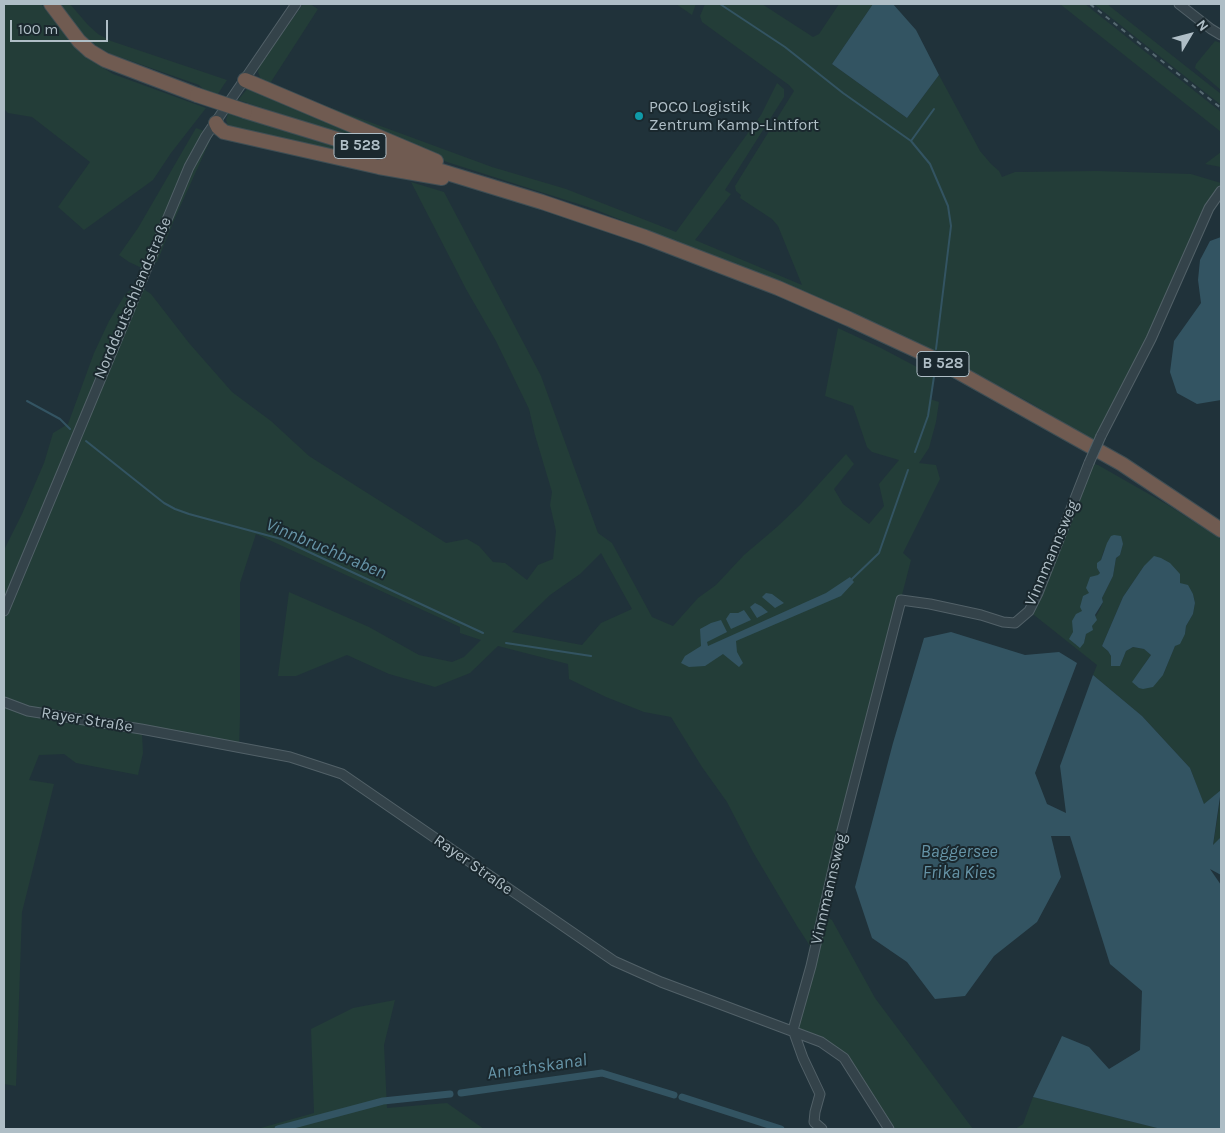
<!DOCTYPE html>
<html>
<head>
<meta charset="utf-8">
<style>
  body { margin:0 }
  #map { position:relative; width:1225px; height:1133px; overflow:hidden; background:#20323a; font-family:Karla,sans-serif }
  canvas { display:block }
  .frame { position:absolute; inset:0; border:5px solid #afbec6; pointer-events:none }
  .north { position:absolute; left:1165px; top:10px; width:50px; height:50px; -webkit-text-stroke:4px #1a282e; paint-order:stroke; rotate:53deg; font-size:14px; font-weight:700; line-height:20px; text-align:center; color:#afbec6 }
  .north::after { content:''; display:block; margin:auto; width:18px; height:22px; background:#afbec6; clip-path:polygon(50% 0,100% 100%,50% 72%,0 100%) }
  .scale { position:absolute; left:10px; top:20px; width:98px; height:22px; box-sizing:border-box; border:2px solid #afbec6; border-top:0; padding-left:6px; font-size:15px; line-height:18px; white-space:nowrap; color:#afbec6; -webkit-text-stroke:4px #1a282e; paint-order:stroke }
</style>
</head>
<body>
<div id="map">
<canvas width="1225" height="1133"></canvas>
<div class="frame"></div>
<div class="north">N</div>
<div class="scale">100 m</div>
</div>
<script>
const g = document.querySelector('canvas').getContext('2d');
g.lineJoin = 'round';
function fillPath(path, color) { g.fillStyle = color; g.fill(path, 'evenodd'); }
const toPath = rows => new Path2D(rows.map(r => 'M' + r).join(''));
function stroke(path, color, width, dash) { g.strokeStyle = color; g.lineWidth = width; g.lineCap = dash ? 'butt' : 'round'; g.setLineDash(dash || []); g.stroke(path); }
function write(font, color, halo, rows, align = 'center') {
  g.font = font + ' Karla,sans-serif'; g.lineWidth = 4; g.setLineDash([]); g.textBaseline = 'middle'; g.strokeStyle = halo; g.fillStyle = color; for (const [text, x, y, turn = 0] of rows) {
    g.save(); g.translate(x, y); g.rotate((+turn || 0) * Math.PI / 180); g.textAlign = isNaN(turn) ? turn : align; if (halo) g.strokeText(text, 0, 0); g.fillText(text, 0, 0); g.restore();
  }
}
fillPath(toPath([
  [4,4,41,4,80,53,113,74,206,108,171,153,153,180,84,230,58,207,90,162,32,117,8,113,4,109],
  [58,4,70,4,88,25,98,34,111,41,227,80,214,100,199,85,111,54,98,47,83,35],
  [303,4,310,4,318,9,269,85,492,167,566,189,676,232,761,115,777,83,784,89,784,97,725,190,731,194,695,240,802,285,778,226,772,219,740,198,741,195,736,191,735,186,794,91,789,85,702,22,700,16,705,4,762,4,813,37,819,34,839,4,873,4,832,64,907,118,939,75,980,151,991,164,999,171,1002,177,1015,172,1022,172,1097,171,1191,174,1221,183,1221,186,1215,191,1208,201,1144,345,1094,441,1027,401,982,377,930,352,673,241,594,209,447,162,262,83,258,72,259,66],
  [676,4,696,4,692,15],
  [1060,4,1085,4,1221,112,1221,132],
  [1094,4,1107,4,1221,94,1221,105],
  [1215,41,1221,43,1221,90,1195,68,1196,64],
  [247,89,251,89,401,153,238,100],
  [228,113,367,157,393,164,228,126,226,120],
  [196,128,213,134,175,218,157,262,144,269,129,262,119,255,138,228],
  [1221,151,1221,167,1205,164,1221,152],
  [411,182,444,192,541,376,598,533,612,543,652,617,673,626,698,598,716,585,744,555,777,527,800,505,846,454,854,464,834,489,843,504,869,524,884,506,879,484,899,460,872,452,867,447,853,406,825,396,838,328,881,348,934,376,930,399,939,402,936,422,929,448,919,463,936,465,940,479,903,553,911,560,820,913,832,920,875,998,973,1129,889,1129,844,1058,793,1030,810,946,797,926,753,852,727,802,702,767,671,717,644,712,606,697,569,679,568,664,498,646,470,673,435,687,389,674,347,655,296,676,278,676,289,592,369,627,419,655,452,662,464,657,481,640,460,633,460,627,256,534,240,583,240,717,239,751,142,733,143,753,138,775,76,763,64,754,39,755,29,780,54,784,22,912,16,1086,4,1084,4,550,22,514,44,463,53,433,68,424,94,353,109,321,126,293,138,285,151,294,189,343,232,392,271,421,309,456,446,543,467,539,479,546,493,562,505,563,527,580,538,565,553,559,556,531,550,505,552,492,535,435,529,409,496,341,466,289],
  [601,553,632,609,601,623,582,645,512,632,550,595,580,574],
  [1089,463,1098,465,1168,505,1221,539,1221,790,1204,805,1190,768,1142,716,1093,675,1097,665,1029,611],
  [1123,544,1120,555,1116,558,1113,576,1102,598,1103,602,1100,609,1086,634,1084,643,1076,645,1071,639,1073,632,1100,573,1097,568,1101,560,1104,550],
  [1144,566,1180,583,1193,594,1195,603,1193,614,1186,626,1185,634,1175,646,1163,675,1144,665,1151,655,1144,649,1133,647,1126,651,1120,666,1111,666,1111,656,1108,651,1102,646,1123,597],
  [1221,795,1221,837,1213,846],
  [395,1000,384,1045,387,1108,447,1103,484,1129,257,1129,314,1113,311,1029,353,1008],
  [1033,1097,1161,1129,1015,1129,1023,1124]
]), '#233d38');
fillPath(toPath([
  [873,4,893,4,916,30,939,75,907,118,832,64],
  [1221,237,1221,400,1197,404,1177,393,1170,372,1174,341,1201,303,1198,280,1200,260,1210,241],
  [1114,535,1121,536,1123,544,1120,555,1116,558,1113,576,1102,598,1103,602,1095,615,1097,620,1092,626,1093,630,1086,634,1084,643,1080,648,1069,639,1073,632,1072,621,1076,614,1082,611,1080,607,1083,596,1089,593,1086,588,1090,577,1098,575,1100,573,1097,568,1097,563,1101,560,1107,543,1111,536],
  [1154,556,1161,558,1170,563,1180,574,1180,583,1188,585,1193,594,1195,603,1193,614,1186,626,1185,634,1180,644,1175,646,1163,675,1153,687,1143,689,1139,688,1132,682,1151,655,1144,649,1133,647,1126,651,1120,666,1111,666,1111,656,1108,651,1102,646,1123,597,1144,566],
  [850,577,854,582,841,596,736,641,737,652,743,663,739,667,723,654,705,666,689,667,681,663,685,656,701,646,700,629,711,623,721,620,727,632,707,642,708,646,826,593],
  [766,593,772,594,784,603,775,608,762,597],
  [755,603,761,606,768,612,757,618,750,607],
  [744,610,751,620,731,629,726,619,730,613,738,613],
  [951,632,1025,655,1059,652,1077,663,1035,773,1047,804,1066,813,1060,766,1093,675,1142,716,1190,768,1204,804,1221,790,1213,845,1221,837,1221,875,1210,869,1221,885,1221,1129,1161,1129,1033,1097,1062,1036,1089,1047,1109,1069,1140,1050,1142,991,1110,964,1070,836,1051,836,1061,877,1037,922,994,956,965,996,935,999,907,962,872,938,855,887,893,743,924,638]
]), '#335462');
stroke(toPath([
  [720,4,785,47,843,93,911,141,930,164,948,206,951,226,936,349],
  [911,141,934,109],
  [27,401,60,419,70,429],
  [86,441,164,503,175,509,189,514,281,539,483,633],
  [915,452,928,416,935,370],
  [852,579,879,553,908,470],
  [506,643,591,656]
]), '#335462', 2);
stroke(toPath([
  [461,1093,602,1073,674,1095],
  [682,1097,781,1129],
  [278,1129,383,1101,450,1094]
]), '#335462', 7);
const minor = toPath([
  [1179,4,1211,29,1221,35],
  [1101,436,1151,339,1209,208,1221,191],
  [4,611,189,167,206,136,296,4],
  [4,702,28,711,141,729,290,757,342,774,614,961,661,982,821,1042,844,1058,889,1129],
  [793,1030,811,966,842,830,901,600,930,604,981,615,1003,622,1015,623,1029,611,1038,593,1089,463],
  [793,1030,803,1058,820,1094,815,1112,814,1122,822,1129]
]);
const highway = toPath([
  [51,4,79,41,90,51,105,60,197,95],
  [245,80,436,161],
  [245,111,542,202,645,237,778,288,849,319,935,359,1122,464,1221,530],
  [216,123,218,127,224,132,379,167,442,178]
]);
stroke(minor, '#526168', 11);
stroke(highway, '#3f4e54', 16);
stroke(minor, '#34434a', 9);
stroke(highway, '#705b51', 14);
stroke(toPath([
  [1090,4,1221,108]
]), '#566971', 2, [5, 5]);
const minorBridge = toPath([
  [1089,463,1101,436]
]);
const highwayBridge = toPath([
  [197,95,245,111]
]);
stroke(minorBridge, '#526168', 11, []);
stroke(highwayBridge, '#3f4e54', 16, []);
stroke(minorBridge, '#34434a', 9);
stroke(highwayBridge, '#705b51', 14);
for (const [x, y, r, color] of [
  [639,116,5,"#0f9aa8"]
]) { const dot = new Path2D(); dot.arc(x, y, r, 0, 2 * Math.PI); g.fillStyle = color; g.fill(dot); stroke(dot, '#1a282e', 2); }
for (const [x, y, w] of [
  [360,146,52],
  [943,364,52]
]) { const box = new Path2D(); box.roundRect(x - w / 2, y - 12.5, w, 25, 4); g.fillStyle = '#1a282e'; g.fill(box); stroke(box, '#afbec6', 1); }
write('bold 15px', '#afbec6', null, [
  ["B 528",360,146],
  ["B 528",943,364]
]);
write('16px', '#afbec6', '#1a282e', [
  ["POCO Logistik",649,107],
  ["Zentrum Kamp-Lintfort",649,125]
], 'left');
write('16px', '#afbec6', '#1a282e', [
  ["Norddeutschlandstraße",133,298,-67],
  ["Vinnmannsweg",1052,553,-67],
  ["Rayer Straße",87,720,9],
  ["Rayer Straße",473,865,35],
  ["Vinnmannsweg",829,889,-77]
]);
write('italic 18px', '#6694a7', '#1a282e', [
  ["Vinnbruchbraben",326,549,23],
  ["Baggersee",959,852],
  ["Frika Kies",959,873],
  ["Anrathskanal",537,1067,-8]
]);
</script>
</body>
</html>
